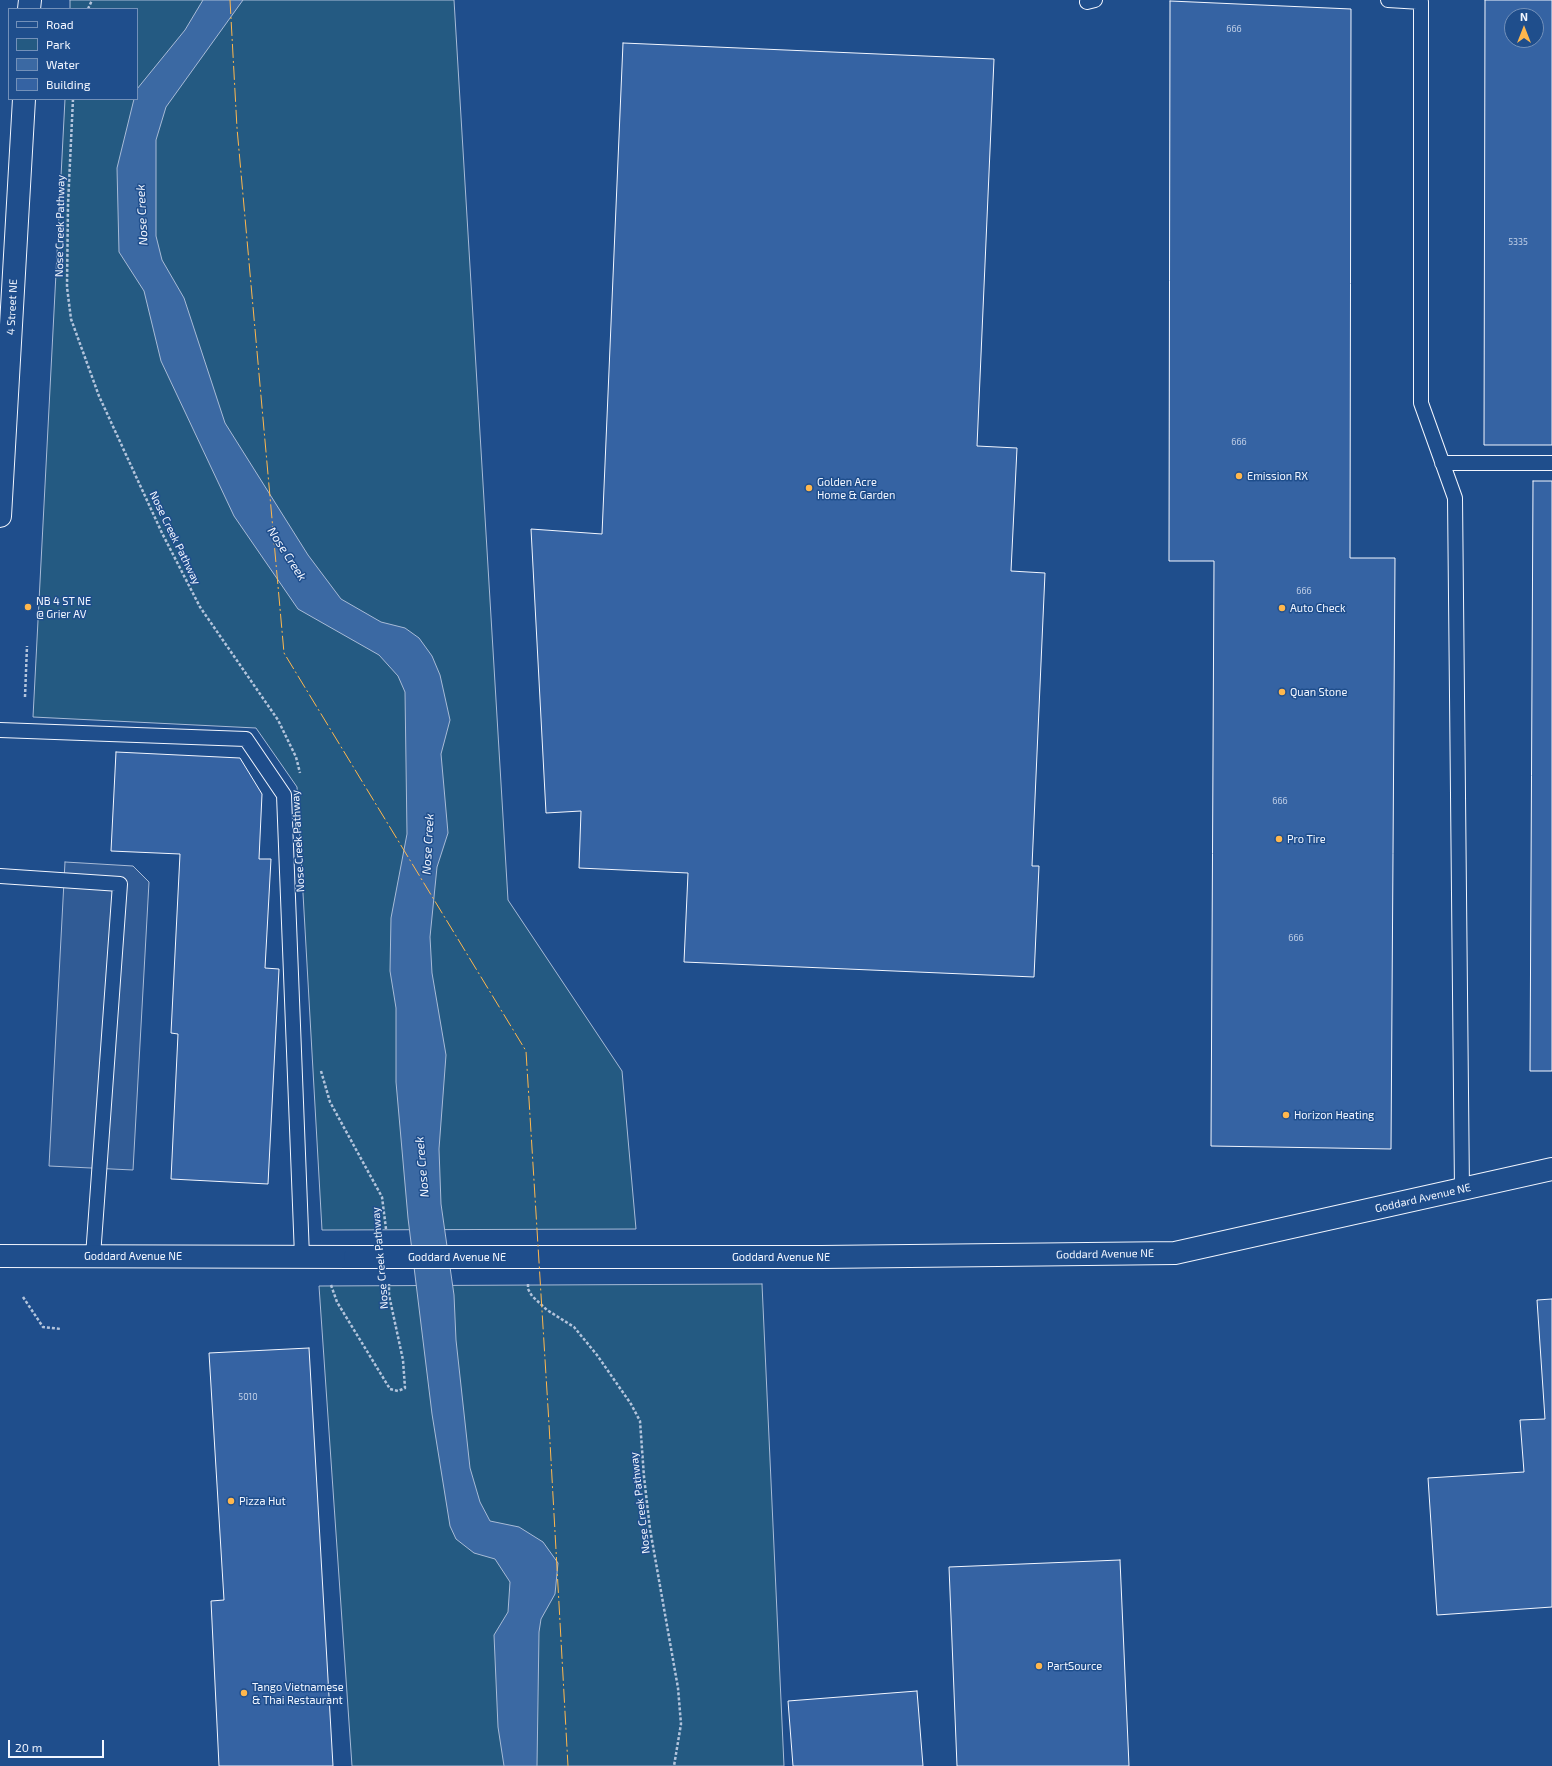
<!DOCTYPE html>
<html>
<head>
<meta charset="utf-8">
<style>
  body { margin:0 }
  #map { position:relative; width:1552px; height:1766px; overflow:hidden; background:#1f4e8c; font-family:"Exo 2",sans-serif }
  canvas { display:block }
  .legend { position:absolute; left:8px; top:8px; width:130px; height:92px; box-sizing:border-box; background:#1f4e8c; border:1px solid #7391ba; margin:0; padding:5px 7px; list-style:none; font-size:12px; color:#f2f6ff }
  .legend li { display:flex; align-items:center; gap:8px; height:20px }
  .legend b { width:20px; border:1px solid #7391ba }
  .north { position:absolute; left:1504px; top:8px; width:40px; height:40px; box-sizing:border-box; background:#1f4e8c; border:1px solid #7391ba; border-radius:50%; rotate:0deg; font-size:11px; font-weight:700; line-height:16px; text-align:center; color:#f2f6ff }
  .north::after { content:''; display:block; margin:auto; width:14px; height:18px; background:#ffb74d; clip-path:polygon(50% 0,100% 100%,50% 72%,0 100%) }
  .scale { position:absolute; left:8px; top:1740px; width:96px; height:18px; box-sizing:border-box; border:2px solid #f2f6ff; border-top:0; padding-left:5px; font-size:12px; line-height:14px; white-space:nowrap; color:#f2f6ff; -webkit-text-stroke:3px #1f4e8c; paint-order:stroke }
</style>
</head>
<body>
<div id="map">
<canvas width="1552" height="1766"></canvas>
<ul class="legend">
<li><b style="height:5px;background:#1f4e8c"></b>Road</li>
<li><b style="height:11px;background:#245a82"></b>Park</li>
<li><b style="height:11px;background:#3b69a3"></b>Water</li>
<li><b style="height:11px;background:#3563a3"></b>Building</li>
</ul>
<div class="north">N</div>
<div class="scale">20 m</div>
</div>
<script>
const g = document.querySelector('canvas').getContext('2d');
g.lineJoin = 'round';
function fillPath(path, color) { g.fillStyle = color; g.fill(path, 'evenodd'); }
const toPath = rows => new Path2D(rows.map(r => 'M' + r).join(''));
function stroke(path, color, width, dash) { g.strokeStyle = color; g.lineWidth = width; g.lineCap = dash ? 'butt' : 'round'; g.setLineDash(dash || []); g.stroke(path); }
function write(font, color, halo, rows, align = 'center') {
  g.font = font + ' "Exo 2",sans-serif'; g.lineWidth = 3; g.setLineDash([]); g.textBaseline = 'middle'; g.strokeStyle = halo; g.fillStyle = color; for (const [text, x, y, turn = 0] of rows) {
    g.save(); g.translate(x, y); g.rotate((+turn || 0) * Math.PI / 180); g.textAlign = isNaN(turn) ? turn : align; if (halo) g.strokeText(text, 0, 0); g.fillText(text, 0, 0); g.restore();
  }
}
const green = toPath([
  [70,0,454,0,508,900,622,1071,636,1229,322,1230,297,787,256,728,33,717,65,99,137,99,137,9,70,9,70,0],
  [762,1284,784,1766,352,1766,319,1286,762,1284]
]);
fillPath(green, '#245a82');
stroke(green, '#a8bbd7', 1);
const parking = toPath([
  [65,862,133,866,149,882,133,1170,49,1166,65,862]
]);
fillPath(parking, '#305b95');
stroke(parking, '#a8bbd7', 1);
const water = toPath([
  [203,0,243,0,166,107,156,140,156,236,162,260,184,298,225,423,308,555,341,599,381,622,405,628,419,638,432,656,440,675,450,720,441,754,448,833,437,867,430,937,432,973,446,1055,439,1149,441,1204,454,1295,456,1340,470,1468,480,1502,490,1521,519,1527,543,1542,558,1563,555,1594,541,1619,539,1632,537,1766,504,1766,498,1727,494,1635,508,1612,510,1582,495,1559,474,1553,456,1539,450,1526,432,1414,408,1218,396,1082,396,1008,390,971,391,918,407,834,405,692,398,676,379,655,298,609,234,516,161,361,144,291,119,252,117,168,134,99,137,99,137,89,185,30,203,0]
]);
fillPath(water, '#3b69a3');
stroke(water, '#a8bbd7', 1);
const building = toPath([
  [1485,0,1552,0,1552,445,1484,445,1485,0],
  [1512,16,1536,16,1536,40,1512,40,1512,16],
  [1170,1,1351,9,1350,558,1395,558,1391,1149,1211,1146,1214,561,1169,561,1170,1],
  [623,43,994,59,977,446,1017,448,1011,571,1045,573,1032,866,1039,866,1034,977,684,962,688,873,579,868,581,811,546,813,531,529,602,534,623,43],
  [1533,481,1552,481,1552,1071,1530,1071,1533,481],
  [116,752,240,758,262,794,259,859,271,859,265,968,279,969,268,1184,171,1179,178,1034,171,1033,180,854,111,851,116,752],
  [1552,1299,1552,1607,1437,1615,1428,1478,1524,1472,1520,1420,1545,1419,1537,1300,1552,1299],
  [309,1348,333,1766,219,1766,211,1601,224,1600,209,1353,309,1348],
  [1120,1560,1129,1766,957,1766,949,1567,1120,1560],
  [917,1691,923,1766,793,1766,788,1701,917,1691]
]);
fillPath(building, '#3563a3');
stroke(building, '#f2f6ff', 1);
const lane = toPath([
  [1388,0,1421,2,1421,403,1455,498,1462,1190],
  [1087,2,1095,0],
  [1442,463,1552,463],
  [0,730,246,739,284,795,302,1256],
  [0,876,120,884,93,1256]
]);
const street = toPath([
  [29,9,30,0],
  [0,516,24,99],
  [0,1256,355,1257],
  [487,1257,821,1257,1175,1253,1552,1169]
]);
stroke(lane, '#f2f6ff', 16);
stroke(street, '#f2f6ff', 24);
stroke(toPath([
  [88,9,92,0],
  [73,99,68,204,67,287,71,319,99,396,162,533,200,607,278,720,296,757,300,773],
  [25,697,27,646],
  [321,1071,330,1102,382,1197,386,1229],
  [528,1284,528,1289,532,1296,547,1310,574,1327,597,1355,631,1404,640,1421,644,1477,650,1529,678,1688,681,1724,674,1766],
  [331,1285,337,1302,390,1389,398,1391,405,1388,403,1360,389,1295,389,1284],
  [23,1297,43,1327,61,1329]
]), '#b3c4dc', 2.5, [3, 2]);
stroke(lane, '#1f4e8c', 14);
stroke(street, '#1f4e8c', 22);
const streetBridge = toPath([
  [355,1257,487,1257]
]);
stroke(streetBridge, '#f2f6ff', 24, []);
stroke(streetBridge, '#1f4e8c', 22);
stroke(toPath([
  [230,0,237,128,284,653,526,1051,549,1424,568,1766]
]), '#ffb74d', 1, [14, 3, 2, 3]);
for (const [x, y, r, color] of [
  [1239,476,4,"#ffb74d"],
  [809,488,4,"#ffb74d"],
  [28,607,4,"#ffb74d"],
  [1282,608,4,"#ffb74d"],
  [1282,692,4,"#ffb74d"],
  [1279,839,4,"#ffb74d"],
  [1286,1115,4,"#ffb74d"],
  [231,1501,4,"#ffb74d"],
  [1039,1666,4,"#ffb74d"],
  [244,1693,4,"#ffb74d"]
]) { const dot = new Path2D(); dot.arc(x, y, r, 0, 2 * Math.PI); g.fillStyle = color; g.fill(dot); stroke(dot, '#1f4e8c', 1.5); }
write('9px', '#c3d1e8', null, [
  ["666",1234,29],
  ["5335",1518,242],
  ["666",1239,442],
  ["666",1304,591],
  ["666",1280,801],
  ["666",1296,938],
  ["5010",248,1397]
]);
write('11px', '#f2f6ff', '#1f4e8c', [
  ["Nose Creek Pathway",60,226,-89],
  ["4 Street NE",12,307,-87],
  ["Nose Creek Pathway",175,538,64],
  ["Nose Creek Pathway",298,841,-93],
  ["Goddard Avenue NE",1423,1198,-13],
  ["Goddard Avenue NE",1105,1254,-1],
  ["Goddard Avenue NE",133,1256],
  ["Goddard Avenue NE",457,1257],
  ["Goddard Avenue NE",781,1257],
  ["Nose Creek Pathway",380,1258,-95],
  ["Nose Creek Pathway",640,1503,-97]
]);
write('11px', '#f2f6ff', '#1f4e8c', [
  ["Emission RX",1247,476],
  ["Golden Acre",817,482],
  ["Home & Garden",817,495],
  ["NB 4 ST NE",36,601],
  ["@ Grier AV",36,614],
  ["Auto Check",1290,608],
  ["Quan Stone",1290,692],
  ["Pro Tire",1287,839],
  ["Horizon Heating",1294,1115],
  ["Pizza Hut",239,1501],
  ["PartSource",1047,1666],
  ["Tango Vietnamese",252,1687],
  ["& Thai Restaurant",252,1700]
], 'left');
write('italic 12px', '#f2f6ff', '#1f4e8c', [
  ["Nose Creek",142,215,-93],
  ["Nose Creek",287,554,57],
  ["Nose Creek",428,844,-87],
  ["Nose Creek",422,1167,-95]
]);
</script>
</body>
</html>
